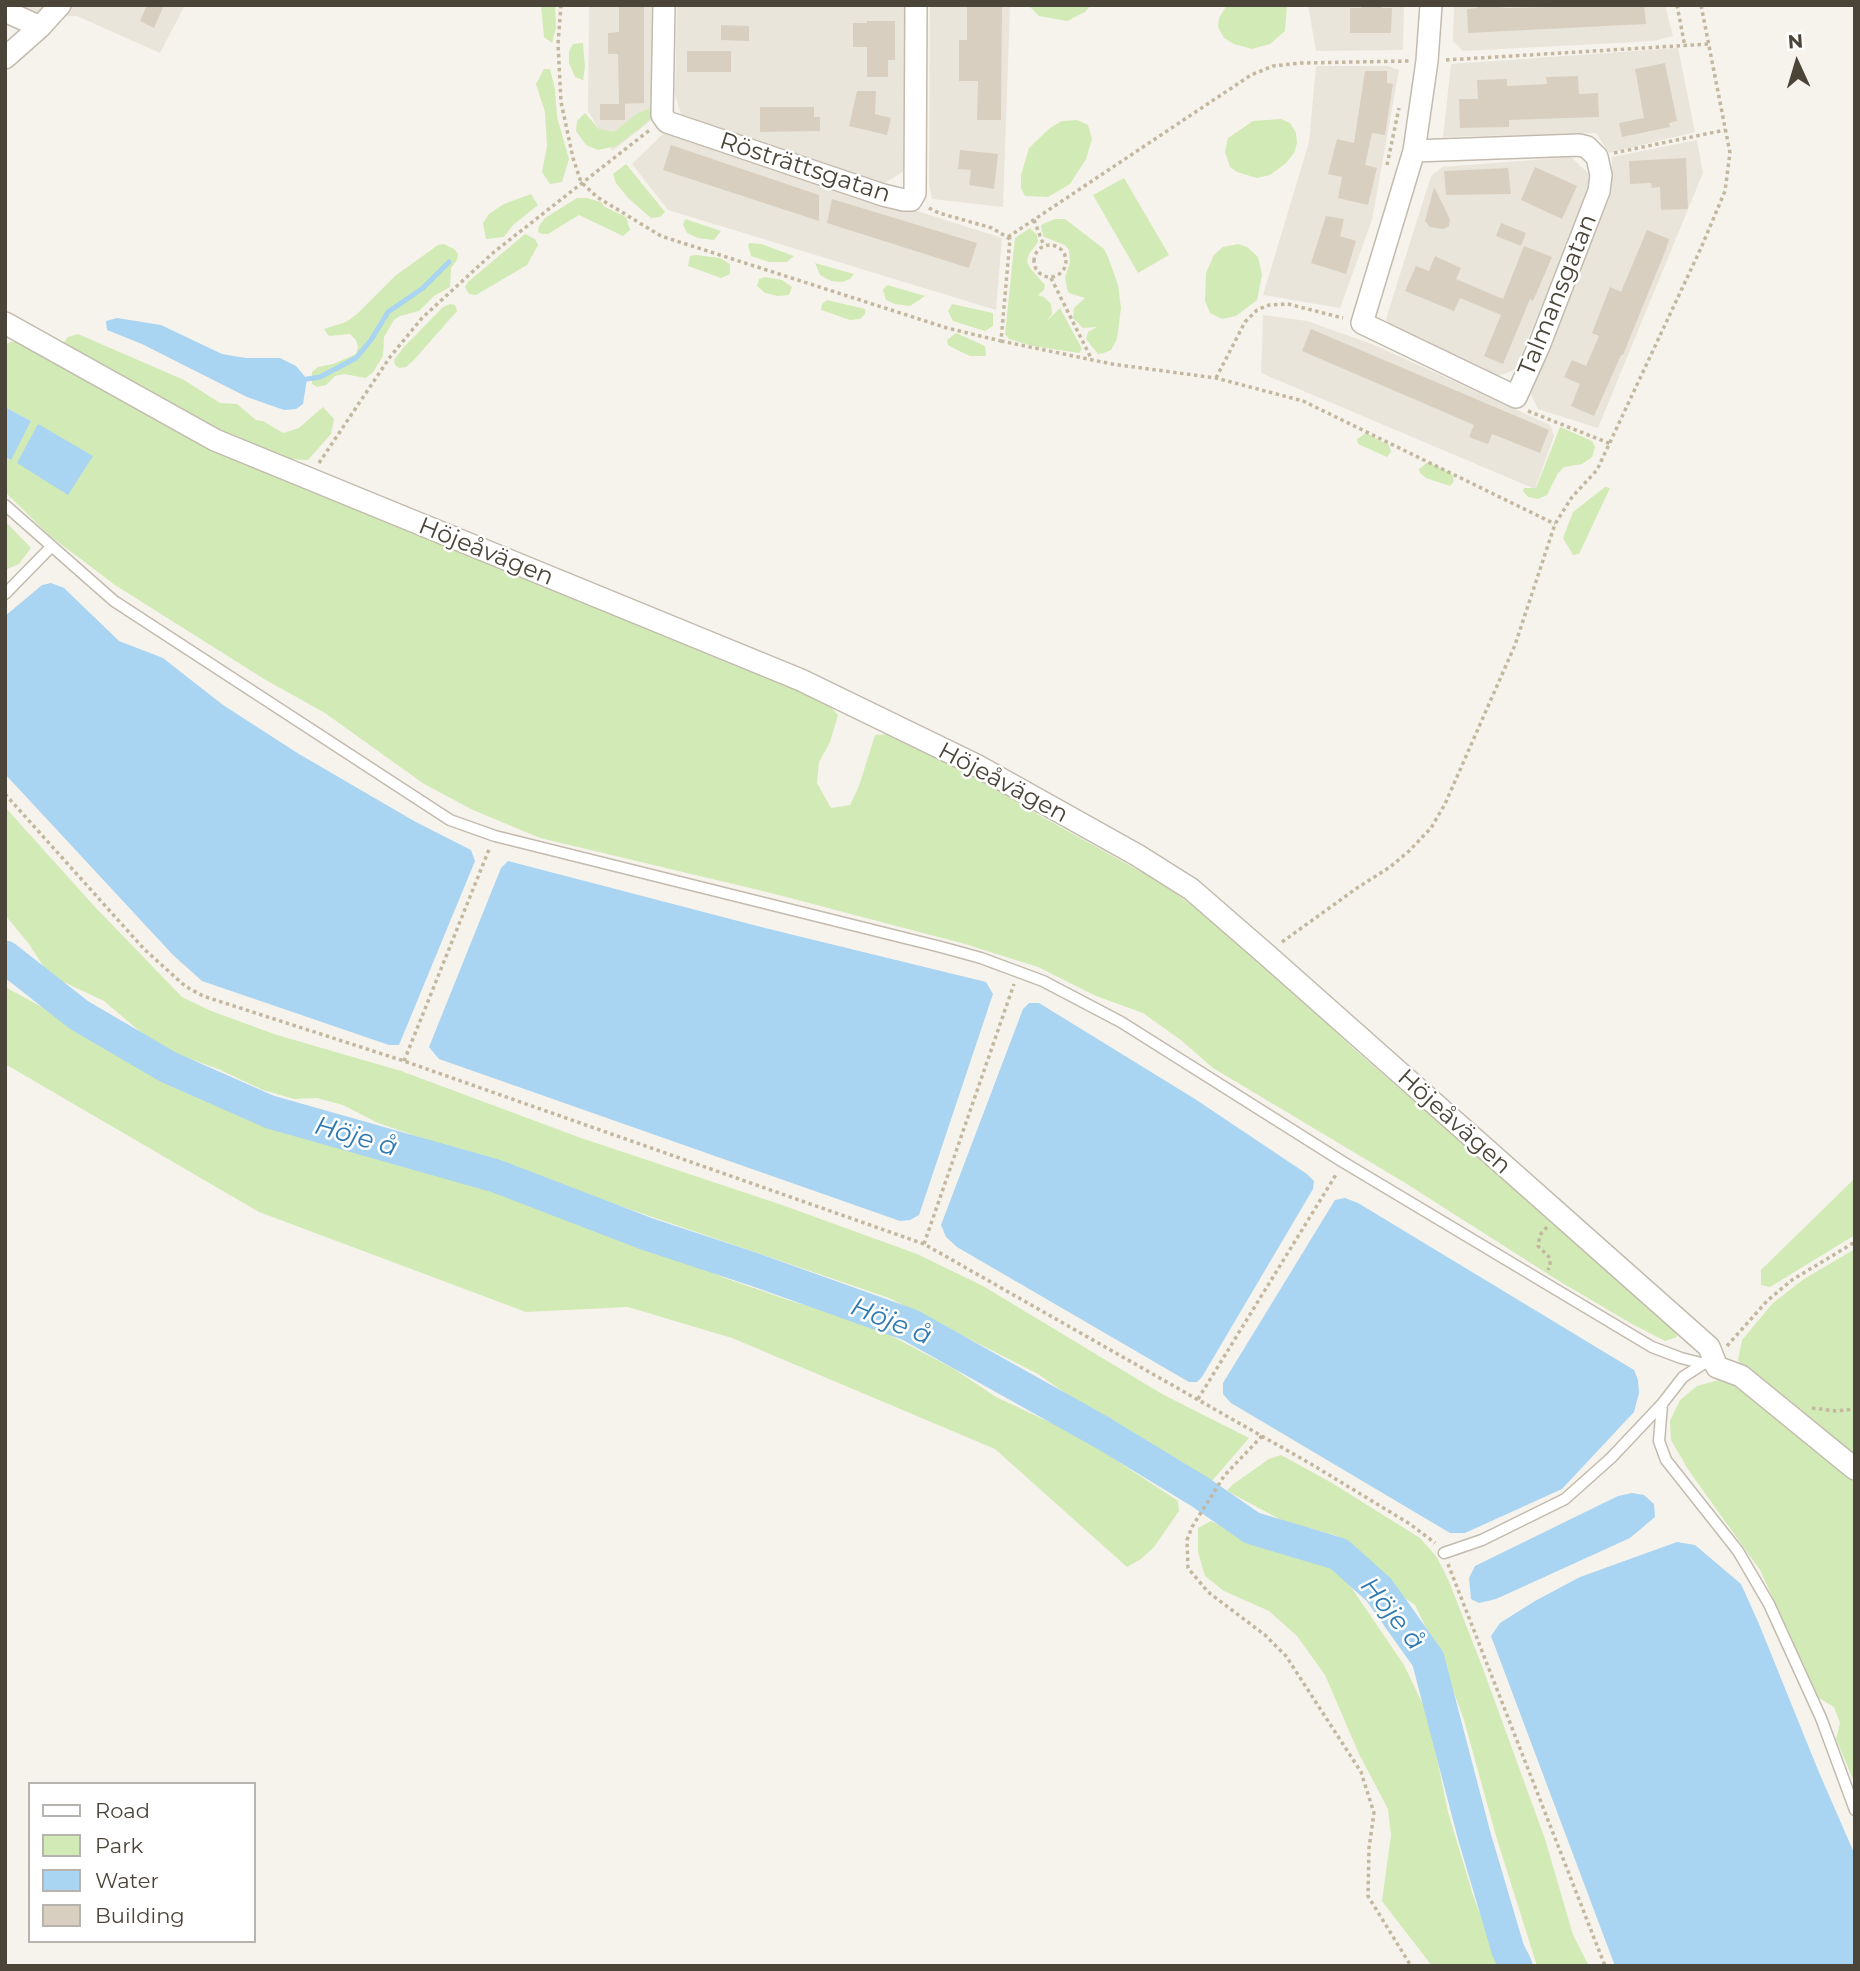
<!DOCTYPE html>
<html>
<head>
<meta charset="utf-8">
<style>
  body { margin:0 }
  #map { position:relative; width:1860px; height:1971px; overflow:hidden; background:#f6f3ec; font-family:Montserrat,sans-serif }
  canvas { display:block }
  .frame { position:absolute; inset:0; border:7px solid #4b4439; pointer-events:none }
  .legend { position:absolute; left:28px; top:1782px; width:228px; height:161px; box-sizing:border-box; background:#fff; border:2px solid #b7b4b0; margin:0; padding:9px 12px; list-style:none; font-size:21px; color:#4b4439 }
  .legend li { display:flex; align-items:center; gap:14px; height:35px }
  .legend b { width:35px; border:2px solid #b7b4b0 }
  .north { position:absolute; left:1762px; top:28px; width:70px; height:70px; -webkit-text-stroke:5px #fff; paint-order:stroke; rotate:356deg; font-size:19px; font-weight:700; line-height:28px; text-align:center; color:#4b4439 }
  .north::after { content:''; display:block; margin:auto; width:24px; height:32px; background:#4b4439; clip-path:polygon(50% 0,100% 100%,50% 72%,0 100%) }
</style>
</head>
<body>
<div id="map">
<canvas width="1860" height="1971"></canvas>
<div class="frame"></div>
<ul class="legend">
<li><b style="height:9px;background:#fff"></b>Road</li>
<li><b style="height:19px;background:#d2eab5"></b>Park</li>
<li><b style="height:19px;background:#a9d4f2"></b>Water</li>
<li><b style="height:19px;background:#d8cfc1"></b>Building</li>
</ul>
<div class="north">N</div>
</div>
<script>
const g = document.querySelector('canvas').getContext('2d');
g.lineJoin = 'round';
function fillPath(path, color) { g.fillStyle = color; g.fill(path, 'evenodd'); }
const toPath = rows => new Path2D(rows.map(r => 'M' + r).join(''));
function stroke(path, color, width, dash) { g.strokeStyle = color; g.lineWidth = width; g.lineCap = dash ? 'butt' : 'round'; g.setLineDash(dash || []); g.stroke(path); }
function write(font, color, halo, rows, align = 'center') {
  g.font = font + ' Montserrat,sans-serif'; g.lineWidth = 5; g.setLineDash([]); g.textBaseline = 'middle'; g.strokeStyle = halo; g.fillStyle = color; for (const [text, x, y, turn = 0] of rows) {
    g.save(); g.translate(x, y); g.rotate((+turn || 0) * Math.PI / 180); g.textAlign = isNaN(turn) ? turn : align; if (halo) g.strokeText(text, 0, 0); g.fillText(text, 0, 0); g.restore();
  }
}
fillPath(toPath([
  [5,5,185,5,160,53,77,16,43,17],
  [589,5,655,5,654,118,612,151,588,111],
  [677,5,907,5,904,171,880,186,681,114,675,95],
  [930,5,1010,5,1003,207,932,199,929,183],
  [1308,5,1404,5,1403,50,1316,51],
  [1454,5,1665,5,1673,36,1654,41,1463,51,1453,41],
  [1678,48,1695,132,1609,153,1596,133,1443,137,1451,64],
  [1316,66,1388,66,1399,70,1372,220,1340,308,1263,295,1309,142],
  [666,131,1002,238,996,310,668,210,632,164],
  [1697,140,1703,173,1598,428,1538,409,1530,393,1611,193,1612,157],
  [1571,157,1589,174,1588,194,1515,370,1495,377,1395,334,1386,319,1431,176,1442,167],
  [1263,315,1307,321,1372,344,1550,425,1554,436,1535,489,1261,373]
]), '#eae5da');
fillPath(toPath([
  [541,5,555,5,556,28,552,43,544,37],
  [1091,5,1085,12,1067,21,1039,16,1029,6],
  [1227,5,1287,5,1285,31,1270,44,1252,49,1234,44,1224,38,1218,27,1219,18],
  [583,43,585,67,583,80,575,77,569,63,569,51,573,44],
  [544,69,550,69,555,89,557,117,569,159,562,182,550,184,542,172,547,146,545,112,536,84],
  [650,108,653,116,640,128,616,146,598,150,586,145,576,131,577,121,585,113,599,129,614,132,638,113],
  [1281,119,1290,123,1296,133,1297,143,1294,153,1286,163,1270,175,1257,178,1237,172,1230,167,1225,152,1228,138,1253,121],
  [1077,120,1088,125,1092,139,1086,159,1070,184,1048,197,1025,196,1021,188,1021,175,1029,148,1050,128,1062,121],
  [626,164,665,212,660,217,651,218,628,198,616,183,613,174],
  [1124,178,1169,255,1138,273,1093,195],
  [531,194,538,205,513,225,504,237,486,239,483,223,489,214,504,204],
  [577,198,587,198,601,202,605,207,626,217,630,230,623,236,579,215,548,234,542,234,538,232,539,226,545,218],
  [685,219,721,231,714,240,698,238,687,233,683,225],
  [1055,219,1065,219,1104,249,1108,257,1118,285,1121,308,1117,339,1111,350,1104,353,1098,354,1086,339,1088,332,1097,327,1083,328,1073,318,1074,308,1085,298,1069,293,1067,289,1065,277,1070,263,1069,250,1065,245,1044,237,1042,232,1041,225],
  [1030,228,1037,235,1038,242,1029,254,1027,261,1030,268,1045,285,1044,290,1038,295,1044,297,1051,304,1052,314,1047,321,1060,308,1082,349,1079,353,1033,346,1009,339,1005,334,1015,238],
  [525,234,535,239,538,245,527,265,476,295,469,294,465,287,468,282],
  [750,243,761,244,794,256,787,262,769,262,751,256,748,245],
  [444,244,454,249,458,254,457,260,451,268,450,287,434,296,419,311,400,316,394,320,384,337,383,356,373,372,366,378,344,374,335,376,326,385,317,387,312,384,312,372,318,367,333,364,356,354,358,347,356,340,350,334,329,336,324,329,346,322,357,314,395,276,438,245],
  [1238,244,1247,247,1258,257,1262,275,1257,300,1236,316,1222,319,1210,313,1205,301,1206,273,1214,255,1223,247],
  [696,255,720,258,730,264,730,274,721,278,688,266,690,256],
  [815,263,854,274,850,279,842,282,831,281,820,275],
  [765,277,782,280,792,287,789,295,778,296,765,293,757,286,759,279],
  [887,285,925,296,910,306,895,304,886,300,883,290],
  [827,300,865,309,865,314,860,319,850,320,821,310,822,304],
  [450,304,455,305,457,311,413,361,406,367,399,368,395,365,394,360,403,348,443,307],
  [952,304,993,313,993,326,985,331,953,321,948,311],
  [956,333,985,346,986,356,970,356,955,349,948,345,947,340],
  [78,334,184,380,220,403,237,404,256,420,263,421,283,433,299,428,323,407,334,419,331,434,308,460,290,459,202,422,76,354,64,342,68,337],
  [10,342,20,342,266,473,798,688,826,702,838,715,830,742,819,762,817,783,831,808,850,805,859,786,875,735,892,734,1023,801,1037,814,1163,884,1235,937,1355,1050,1438,1122,1464,1140,1675,1327,1677,1337,1665,1341,1632,1324,1559,1281,1402,1181,1213,1068,1182,1041,1143,1013,1096,996,1038,967,965,944,771,893,540,838,473,810,424,784,325,713,264,679,115,585,49,535,5,492,5,457,10,460,31,421,5,407,5,345],
  [1560,427,1592,441,1595,447,1592,457,1582,464,1564,467,1558,473,1547,495,1538,499,1528,497,1523,491,1524,488,1536,488],
  [1366,433,1389,445,1391,452,1387,457,1358,444,1357,439],
  [1428,462,1452,474,1454,481,1450,486,1426,478,1420,473,1419,469],
  [1605,487,1610,488,1579,554,1573,555,1563,538,1573,512],
  [5,521,31,548,19,564,5,570],
  [5,807,95,907,182,997,211,1011,277,1035,401,1071,581,1138,782,1205,917,1254,983,1286,1162,1394,1249,1438,1212,1481,1085,1407,1038,1374,889,1298,378,1123,343,1105,317,1098,294,1099,263,1090,218,1069,174,1053,143,1034,104,1001,49,975,29,944,5,915],
  [5,987,251,1120,453,1175,663,1248,722,1277,794,1302,865,1322,954,1369,996,1397,1081,1437,1178,1501,1179,1511,1154,1547,1141,1559,1127,1567,995,1449,732,1338,628,1307,526,1312,259,1212,5,1064],
  [1855,1178,1855,1235,1770,1287,1761,1285,1761,1270],
  [1855,1249,1855,1464,1754,1379,1738,1360,1742,1340,1773,1303,1804,1279],
  [1719,1380,1738,1386,1855,1478,1855,1784,1836,1739,1840,1723,1834,1707,1819,1698,1760,1570,1689,1471,1671,1440,1670,1421,1680,1400,1697,1386],
  [1281,1455,1332,1483,1420,1538,1436,1556,1448,1579,1482,1666,1545,1839,1573,1935,1589,1966,1537,1966,1496,1836,1464,1720,1445,1668,1415,1605,1391,1589,1363,1558,1338,1536,1285,1522,1227,1491,1232,1485,1269,1459],
  [1211,1521,1250,1542,1283,1550,1317,1553,1332,1559,1404,1665,1428,1715,1448,1812,1473,1895,1499,1966,1432,1966,1382,1901,1391,1835,1388,1809,1359,1754,1325,1675,1297,1636,1269,1611,1224,1591,1205,1576,1198,1552,1198,1528]
]), '#d2eab5');
fillPath(toPath([
  [117,318,161,325,222,354,246,358,280,358,296,366,307,379,303,404,296,409,284,410,247,397,142,344,107,330,106,321],
  [5,407,31,421,11,460,5,457],
  [38,424,93,456,68,495,17,463],
  [51,583,64,588,119,641,163,658,223,705,299,754,414,821,471,850,475,861,399,1045,389,1045,202,981,173,955,5,774,5,616,42,585],
  [508,861,765,928,986,982,993,994,919,1215,910,1220,900,1221,439,1059,429,1047,501,868],
  [1029,1003,1039,1003,1195,1099,1307,1174,1314,1181,1313,1189,1202,1377,1197,1382,1189,1382,957,1247,946,1237,941,1225,1023,1009],
  [1345,1198,1358,1203,1634,1370,1638,1380,1639,1393,1634,1412,1562,1489,1465,1533,1450,1533,1231,1403,1223,1394,1223,1383,1335,1200],
  [1632,1493,1644,1495,1654,1504,1655,1517,1630,1538,1496,1599,1479,1603,1471,1599,1469,1578,1475,1566,1618,1496],
  [1677,1542,1695,1545,1741,1584,1759,1624,1818,1770,1855,1855,1855,1966,1615,1966,1491,1636,1500,1623,1535,1601,1580,1577]
]), '#a9d4f2');
stroke(toPath([
  [307,379,320,377,356,358,371,340,388,312,423,288,449,262]
]), '#a9d4f2', 5);
stroke(toPath([
  [5,957,79,1015,168,1067,270,1112,496,1176,647,1234,753,1269,910,1325,1103,1433,1200,1492,1252,1528,1339,1554,1379,1590,1428,1659,1474,1835,1508,1950,1516,1966]
]), '#a9d4f2', 33);
fillPath(toPath([
  [147,5,164,5,154,28,140,21],
  [619,5,644,5,644,103,619,104,618,54,608,54,608,33,619,32],
  [967,5,1002,5,1001,120,977,120,978,81,959,81,959,40,967,40],
  [1361,5,1382,5,1382,8,1392,8,1391,33,1350,33,1350,8,1361,8],
  [1477,5,1508,8,1644,5,1646,24,1468,33,1467,9,1477,8],
  [867,21,895,21,895,60,888,60,888,77,867,77,867,47,853,47,853,23,867,23],
  [721,25,749,26,749,41,721,40],
  [687,51,731,51,731,72,687,72],
  [1665,63,1677,121,1669,123,1670,127,1622,137,1619,123,1644,118,1635,69],
  [1365,71,1387,71,1387,83,1393,84,1385,135,1372,133,1365,165,1377,168,1368,205,1338,198,1342,177,1328,174,1337,139,1354,143],
  [1578,76,1579,94,1598,93,1599,117,1509,120,1509,127,1460,128,1459,99,1478,99,1477,80,1507,79,1507,86,1547,84,1546,77],
  [857,91,876,91,875,114,891,118,887,135,849,126],
  [600,104,625,104,625,120,600,120],
  [760,107,814,107,814,117,820,117,820,131,760,132],
  [671,145,819,195,819,221,663,170],
  [960,150,998,154,994,189,969,185,971,170,958,169],
  [1686,158,1688,209,1661,210,1660,187,1652,188,1651,183,1630,184,1629,161],
  [1535,167,1577,186,1562,219,1521,200],
  [1508,168,1511,194,1446,195,1444,171],
  [1434,187,1450,219,1449,226,1443,229,1430,227,1425,221],
  [832,199,977,243,969,268,827,223],
  [1326,216,1344,219,1340,236,1356,241,1346,274,1311,263],
  [1501,223,1526,233,1521,246,1496,236],
  [1647,230,1669,239,1666,249,1623,355,1621,355,1594,416,1571,406,1580,384,1564,377,1572,360,1586,366,1599,336,1592,333,1610,287,1621,292],
  [1524,246,1552,257,1533,301,1530,299,1503,364,1484,356,1501,315,1460,298,1454,311,1405,291,1416,266,1429,271,1435,256,1461,268,1456,279,1503,299],
  [1311,329,1549,430,1540,453,1492,434,1488,444,1469,437,1474,425,1302,351]
]), '#d8cfc1');
const lane = toPath([
  [5,505,114,601,450,820,495,836,941,947,981,958,1043,981,1121,1022,1343,1162,1652,1347,1681,1358,1717,1367],
  [5,594,51,547],
  [1662,1404,1659,1441,1666,1460,1738,1551,1769,1604,1821,1718,1855,1810],
  [1444,1553,1482,1540,1565,1499,1611,1458,1662,1404,1683,1377,1703,1364]
]);
const street = toPath([
  [664,5,662,115,667,122,883,195,904,200,911,200,915,193,916,5],
  [5,11,40,27],
  [5,58,40,27,60,5],
  [1414,151,1579,145,1587,147,1597,157,1601,175,1599,191,1539,346,1516,397,1362,323,1414,151,1427,61,1431,5],
  [5,323,215,440,801,680,976,765,1137,855,1191,889,1267,955,1709,1347,1717,1367,1741,1376,1855,1469]
]);
stroke(lane, '#c2bbae', 13);
stroke(street, '#c2bbae', 24);
stroke(toPath([
  [561,5,558,44,561,102,573,158,581,182,597,197,661,236,947,328,1001,341,1010,239,992,228,939,213,927,207],
  [1677,5,1685,47],
  [1446,60,1709,44],
  [1614,153,1725,130],
  [1387,165,1399,108],
  [1034,220,1044,246],
  [1008,237,1251,75,1273,66,1301,63,1410,61],
  '1034 261a16 16 0 1 1 32 0a16 16 0 1 1-32 0Z',
  [1051,278,1092,360],
  [1001,341,1112,364,1216,378,1303,401,1555,524],
  [1216,378,1245,322,1257,310,1269,305,1288,304,1343,318],
  [1528,411,1611,444],
  [319,463,390,357,422,318,494,252,651,129],
  [5,794,144,949,185,986,203,996,404,1061,924,1244,1311,1464,1410,1524,1435,1543],
  [1282,942,1357,888,1390,867,1409,851,1431,828,1445,804,1515,645,1555,524,1572,497,1597,470,1701,248,1725,191,1730,153,1701,5],
  [404,1061,490,847],
  [1547,1227,1540,1235,1538,1246,1550,1258,1550,1266,1548,1270],
  [924,1244,1014,984],
  [1727,1346,1767,1301,1792,1280,1855,1242],
  [1198,1399,1337,1173],
  [1812,1408,1836,1411,1855,1409],
  [1262,1436,1224,1476,1192,1527,1187,1540,1188,1568,1208,1592,1265,1635,1286,1656,1361,1772,1374,1813,1369,1848,1368,1896,1411,1966],
  [1448,1564,1605,1966]
]), '#c4b79f', 3.5, [3.5, 3.5]);
stroke(lane, '#fff', 10);
stroke(street, '#fff', 21);
write('24px', '#4b4439', '#fff', [
  ["Rösträttsgatan",805,168,18],
  ["Talmansgatan",1558,295,-68],
  ["Höjeåvägen",486,552,22],
  ["Höjeåvägen",1003,783,28],
  ["Höjeåvägen",1454,1122,42]
]);
write('italic 26px', '#2e7ab2', '#fff', [
  ["Höje å",356,1137,16],
  ["Höje å",891,1322,22],
  ["Höje å",1392,1614,51]
]);
</script>
</body>
</html>
